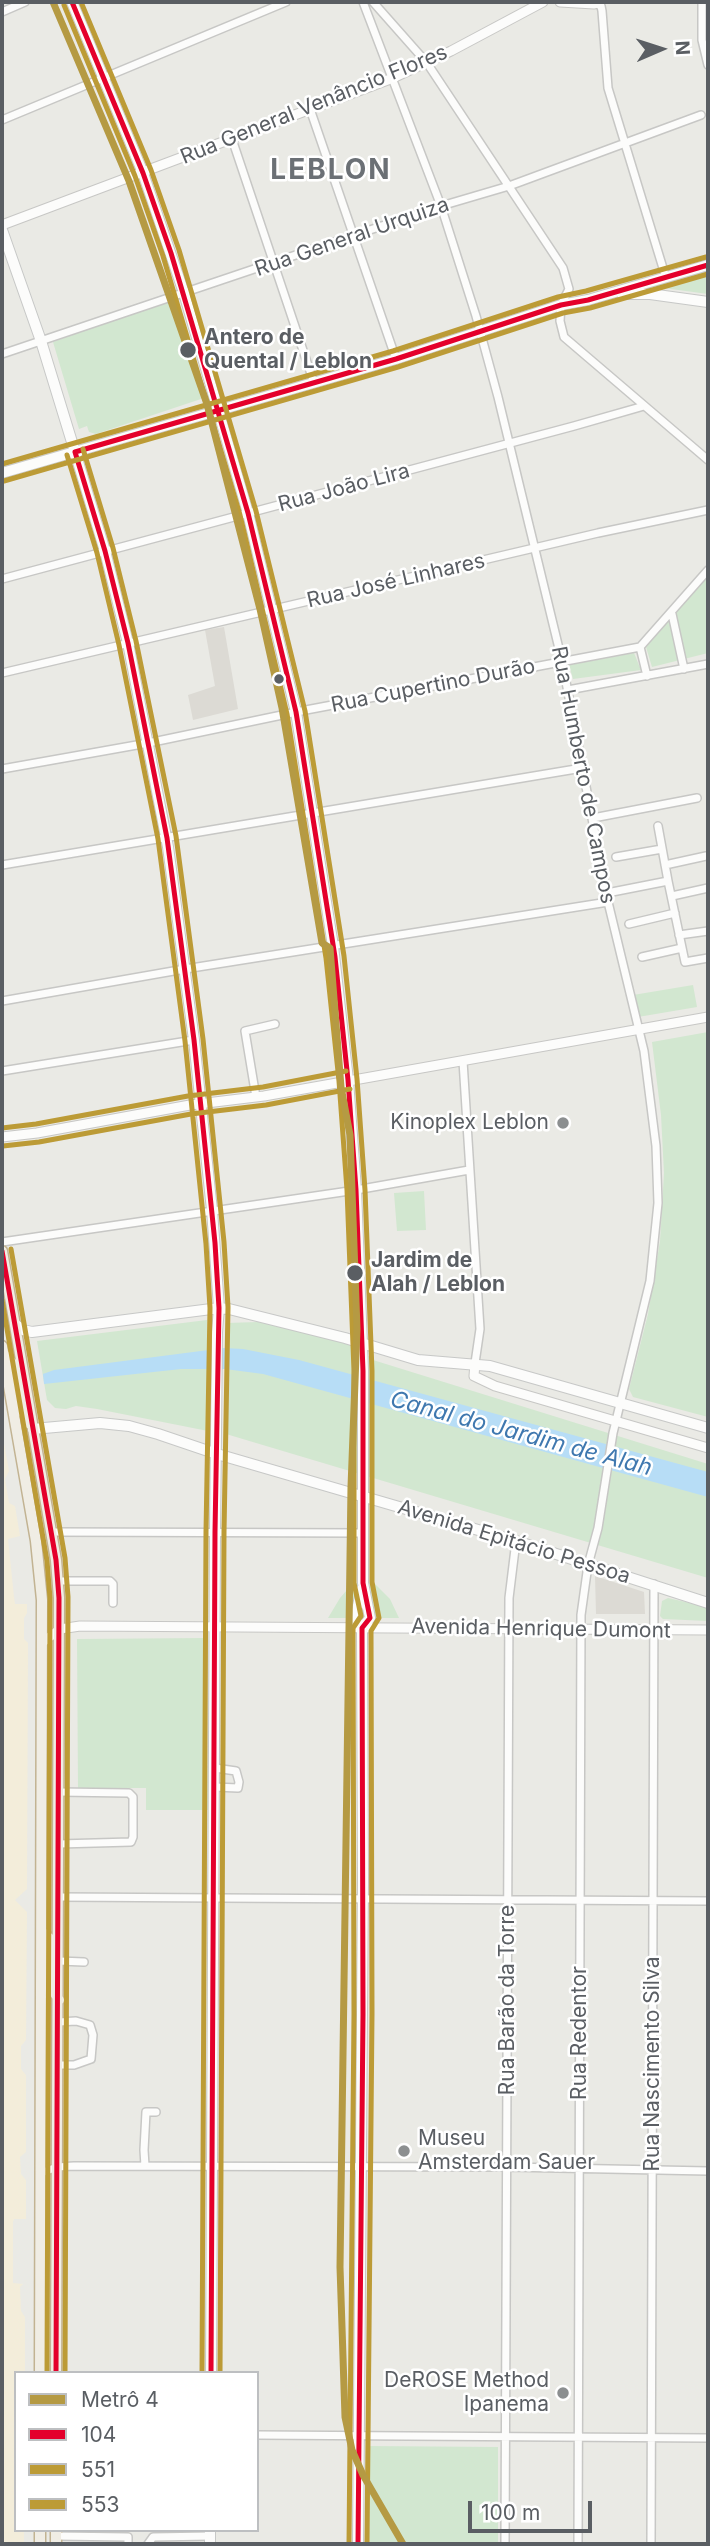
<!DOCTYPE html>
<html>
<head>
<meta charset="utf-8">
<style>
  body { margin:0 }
  #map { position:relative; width:710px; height:2546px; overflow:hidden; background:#eaeae5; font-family:Inter,sans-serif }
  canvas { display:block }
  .frame { position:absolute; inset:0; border:4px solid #5a5e63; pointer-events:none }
  .legend { position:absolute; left:14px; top:2371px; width:245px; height:161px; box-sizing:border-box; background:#fff; border:2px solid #bdbfc1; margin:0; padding:9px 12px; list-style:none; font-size:21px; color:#5a5e63 }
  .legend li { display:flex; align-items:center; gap:14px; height:35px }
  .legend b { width:35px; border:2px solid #bdbfc1 }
  .north { position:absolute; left:626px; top:14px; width:70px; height:70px; -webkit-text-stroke:5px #fff; paint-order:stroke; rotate:87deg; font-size:19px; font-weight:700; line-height:28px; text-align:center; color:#5a5e63 }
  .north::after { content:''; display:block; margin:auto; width:24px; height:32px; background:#5a5e63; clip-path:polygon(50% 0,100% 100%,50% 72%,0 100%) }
  .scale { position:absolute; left:468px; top:2501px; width:124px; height:32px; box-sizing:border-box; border:4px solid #5a5e63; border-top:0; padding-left:9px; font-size:21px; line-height:24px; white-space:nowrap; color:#5a5e63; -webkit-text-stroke:5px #fff; paint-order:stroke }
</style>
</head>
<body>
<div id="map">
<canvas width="710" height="2546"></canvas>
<div class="frame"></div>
<ul class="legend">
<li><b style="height:9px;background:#b59a43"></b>Metrô 4</li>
<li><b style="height:9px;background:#e4002b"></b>104</li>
<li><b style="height:9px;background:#bc9b36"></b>551</li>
<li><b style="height:9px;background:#bc9b36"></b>553</li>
</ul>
<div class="north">N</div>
<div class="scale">100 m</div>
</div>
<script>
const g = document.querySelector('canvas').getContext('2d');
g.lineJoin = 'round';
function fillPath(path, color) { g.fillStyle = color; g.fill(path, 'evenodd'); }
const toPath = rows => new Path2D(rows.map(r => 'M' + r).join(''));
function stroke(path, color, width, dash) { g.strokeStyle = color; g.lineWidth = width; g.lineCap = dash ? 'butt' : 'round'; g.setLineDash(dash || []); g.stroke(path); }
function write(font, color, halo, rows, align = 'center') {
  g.font = font + ' Inter,sans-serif'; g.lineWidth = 5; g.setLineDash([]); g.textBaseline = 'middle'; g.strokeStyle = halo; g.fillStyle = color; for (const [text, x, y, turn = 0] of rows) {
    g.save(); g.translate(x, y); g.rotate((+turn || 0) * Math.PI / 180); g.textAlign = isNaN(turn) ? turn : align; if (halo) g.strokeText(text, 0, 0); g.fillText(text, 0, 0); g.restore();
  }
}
fillPath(toPath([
  [224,627,238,709,193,720,188,695,215,686,205,630],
  [595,1576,644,1592,645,1614,596,1614]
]), '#dcdad4');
fillPath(toPath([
  [708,270,708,294,656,287,657,284],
  [176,297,204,398,96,434,89,432,87,426,79,429,53,342],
  [708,576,708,653,652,667,646,647],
  [634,653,641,670,573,679,569,665],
  [693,985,697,1007,638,1017,633,995],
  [708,1032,708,1417,633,1397,629,1389,648,1314,660,1241,664,1173,661,1115,652,1042],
  [424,1191,426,1230,397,1231,394,1193],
  [207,1320,208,1431,97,1409,76,1406,66,1409,55,1408,47,1400,37,1341],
  [258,1322,356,1345,373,1360,708,1464,708,1578,226,1434,224,1431,226,1323],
  [353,1583,374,1583,390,1599,399,1618,328,1618,340,1598],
  [668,1598,708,1607,708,1621,663,1619,660,1616,662,1601],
  [205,1638,208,1810,146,1810,146,1788,78,1788,77,1639],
  [367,2446,498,2447,498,2544,368,2544]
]), '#d2e7d0');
fillPath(toPath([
  [2,1432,9,1471,5,1479,9,1503,15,1506,20,1536,8,1539,14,1597,15,1604,27,1604,27,1613,24,1618,24,1639,28,1643,27,1889,15,1900,27,1912,26,2040,21,2046,21,2069,26,2075,26,2152,20,2157,21,2174,26,2180,26,2219,14,2219,13,2222,13,2283,23,2284,20,2287,21,2311,25,2317,25,2373,16,2373,16,2530,24,2530,24,2544,2,2544]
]), '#f3edda');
fillPath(toPath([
  [224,1348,243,1349,299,1360,708,1472,708,1497,263,1374,225,1369,181,1369,44,1384,43,1374,54,1370]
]), '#b7ddf6');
const minor = toPath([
  [363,2,441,206,476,316,498,397,562,661,608,902,644,1051,656,1146,658,1203,650,1281,613,1433,598,1528,588,1565,581,1615,578,2544],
  [373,2,427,63,563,268,569,289,561,305,560,321,564,337,708,460],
  [702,2,702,40,708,65],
  [597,4,601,6,602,11,608,88,666,278],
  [2,12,25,2],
  [310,109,396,359],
  [2,120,286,2],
  [232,139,314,383],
  [2,354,441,206,509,186,701,115],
  [2,579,574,426,644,406],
  [672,614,684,669],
  [640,647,647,676],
  [2,673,598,533,708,510],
  [568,690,708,664],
  [2,769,148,743,306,710,640,647,708,570],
  [593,818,697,798],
  [616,857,662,849],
  [2,865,582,768],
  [665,865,706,856],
  [668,881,685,962,708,958],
  [607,893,668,881,658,826],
  [672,896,708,888],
  [629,924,675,913],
  [679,935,708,931],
  [642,957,682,948],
  [2,1001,185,969,608,902],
  [463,1061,480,1329,475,1363],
  [2,1071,194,1040],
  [256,1097,245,1031,275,1024],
  [2,1242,356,1190,469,1170],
  [51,1532,364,1533],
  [57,1581,110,1581,113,1584,113,1603],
  [215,1787,238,1788,239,1782,236,1771,215,1768],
  [59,1844,131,1842,133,1837,133,1797,129,1793,59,1792],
  [59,1897,708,1901],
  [59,1961,84,1962],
  [58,2065,74,2065,91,2059,93,2035,90,2025,76,2021,59,2022],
  [145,2166,144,2150,146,2112,156,2112],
  [41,2173,57,2167,74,2166,508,2167,708,2171],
  [257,2435,708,2438],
  [56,2536,128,2537,128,2544],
  [148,2544,153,2537,210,2536],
  [505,2544,509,1598,516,1541],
  [651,2544,654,1584]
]);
const tertiary = toPath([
  [560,2,594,4,600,2],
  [2,225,393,78,451,51,543,2],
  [2,1137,37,1133,190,1105,264,1096,708,1017],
  [475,1363,474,1376,495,1386,708,1448],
  [43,1642,60,1629,80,1626,708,1630]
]);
const secondary = toPath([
  [72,2,143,173,184,293,248,513,296,712,333,946,348,1080,356,1190,363,1371,363,1583,370,1618,362,1628],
  [2,230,41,341,75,452,105,551,128,643,168,847,194,1040,212,1210,219,1308,217,1332,215,1532,211,2373],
  [622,294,650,294,708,302],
  [2,473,396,359,561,305,588,300,708,265],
  [15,1324,23,1330,32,1332,219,1308,229,1309,345,1338,418,1360,490,1366,708,1428],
  [33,1429,100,1423,129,1426,158,1434,217,1454,516,1541,708,1603],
  [210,2544,210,2530],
  [358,2544,363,1881,362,1628,355,1618,362,1589]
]);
const trunk = toPath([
  [2,1251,56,1560,59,1598,56,2373],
  [2,1346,36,1541,42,1600,40,2373],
  [3,1353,13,1364,22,1410,30,1424],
  [42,1932,50,1939,51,1987,59,2000],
  [40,2544,40,2530],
  [56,2544,56,2530]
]);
stroke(minor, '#c7c7c5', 10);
stroke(tertiary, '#c7c7c5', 11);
stroke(secondary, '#c7c8c7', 12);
stroke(trunk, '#c2b392', 13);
stroke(minor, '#fcfcfb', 7);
stroke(tertiary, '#fcfcfb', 9);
stroke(secondary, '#fcfcfb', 10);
stroke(trunk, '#f0ede4', 10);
stroke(toPath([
  [72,2,143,173,171,253,248,513,296,712,335,957,348,1080,356,1190,363,1371,363,1583,370,1618,362,1628,363,2014,358,2544],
  [2,1251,56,1560,59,1598,56,2373],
  [211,2373,215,1532,219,1308,215,1243,194,1040,167,838,128,643,105,551,75,452,396,359,561,305,588,300,708,265]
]), '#e4002b', 5);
stroke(toPath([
  [64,5,135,176,163,256,240,515,287,714,326,958,339,1081,347,1190,354,1371,354,1583,361,1616,353,1628,354,2014,349,2544],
  [67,455,97,553,119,645,158,839,185,1041,206,1244,210,1308,206,1532,202,2373],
  [4,481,398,367,563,313,590,308,708,274],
  [3,1146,39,1142,191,1114,266,1105,350,1089],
  [2,1300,47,1561,50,1598,47,2373]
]), '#bc9b36', 5);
stroke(toPath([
  [81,2,151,170,179,250,256,511,305,711,344,956,357,1079,365,1190,372,1371,372,1582,379,1618,371,1631,372,2014,367,2544],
  [83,449,113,548,136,641,176,836,203,1039,224,1242,228,1307,224,1532,220,2373],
  [2,464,393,351,558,297,586,291,706,257],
  [2,1128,36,1124,188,1096,263,1087,346,1071],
  [11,1249,65,1558,68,1597,65,2373]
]), '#bc9b36', 5);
stroke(toPath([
  [53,2,129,181,207,404,260,609,282,708,322,943,330,948,341,1087,350,1135,357,1329,351,1487,340,2267,345,2417,352,2450,363,2475,403,2544]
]), '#b59a43', 7);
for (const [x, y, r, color] of [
  [188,350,9,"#5a5e63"],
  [279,679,6,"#5a5e63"],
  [563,1123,7,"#8c8f90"],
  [355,1273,9,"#5a5e63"],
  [404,2151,7,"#8c8f90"],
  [563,2393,7,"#8c8f90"]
]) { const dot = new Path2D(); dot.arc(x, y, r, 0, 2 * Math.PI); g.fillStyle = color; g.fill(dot); stroke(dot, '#fff', 2.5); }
write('21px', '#5a5e63', '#fff', [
  ["Rua General Venâncio Flores",314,105,-22],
  ["Rua General Urquiza",352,237,-19],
  ["Rua João Lira",344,488,-15],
  ["Rua José Linhares",396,581,-13],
  ["Rua Cupertino Durão",433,686,-11],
  ["Rua Humberto de Campos",583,775,79],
  ["Avenida Epitácio Pessoa",514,1542,17],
  ["Avenida Henrique Dumont",541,1629,1],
  ["Rua Barão da Torre",508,2000,-90],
  ["Rua Redentor",580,2033,-90],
  ["Rua Nascimento Silva",653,2064,-90]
]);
write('bold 21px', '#5a5e63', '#fff', [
  ["Antero de",204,338],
  ["Quental / Leblon",204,362],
  ["Jardim de",371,1261],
  ["Alah / Leblon",371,1285]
], 'left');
write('21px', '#5a5e63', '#fff', [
  ["Kinoplex Leblon",549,1123],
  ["Museu",418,2139,"left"],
  ["Amsterdam Sauer",418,2163,"left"],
  ["DeROSE Method",549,2381],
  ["Ipanema",549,2405]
], 'right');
write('italic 23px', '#3f78af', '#fff', [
  ["Canal do Jardim de Alah",521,1434,15]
]);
g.letterSpacing = '2px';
write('bold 28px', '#6b7075', '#fff', [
  ["LEBLON",331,171]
]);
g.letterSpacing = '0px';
</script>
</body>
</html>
